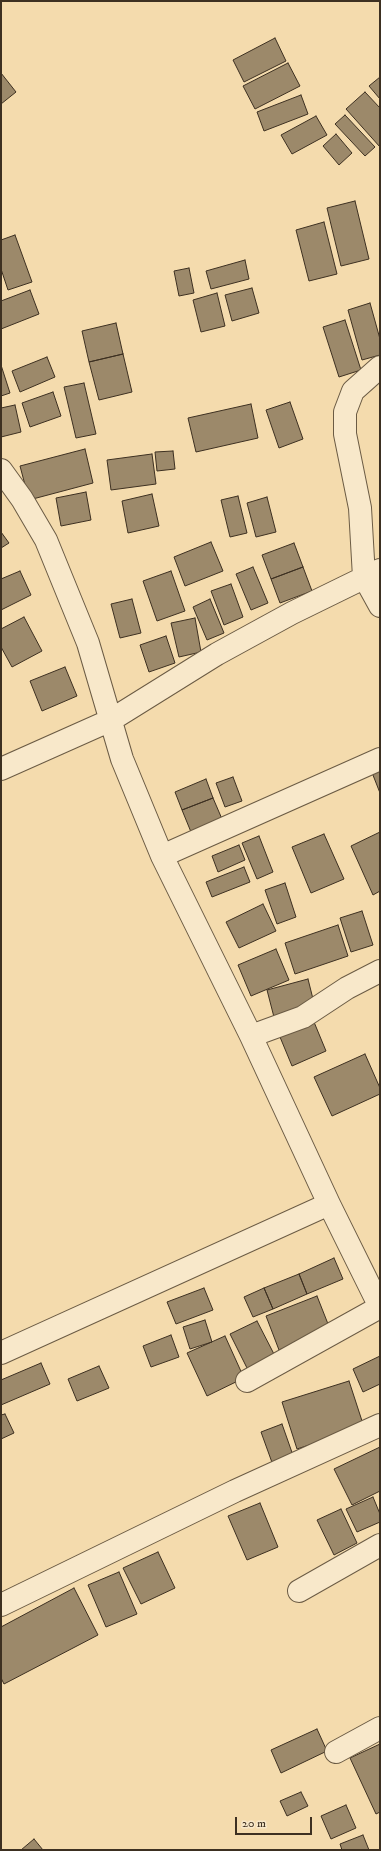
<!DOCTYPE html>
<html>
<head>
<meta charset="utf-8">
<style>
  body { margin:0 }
  #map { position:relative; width:381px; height:1851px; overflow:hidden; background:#f4dbad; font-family:"IM FELL DW Pica",serif }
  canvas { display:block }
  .frame { position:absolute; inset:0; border:2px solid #3d3021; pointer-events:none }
  .scale { position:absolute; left:235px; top:1817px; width:77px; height:18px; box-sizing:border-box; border:2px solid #3d3021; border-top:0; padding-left:5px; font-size:12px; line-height:14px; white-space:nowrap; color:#3d3021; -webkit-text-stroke:3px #f8e8ca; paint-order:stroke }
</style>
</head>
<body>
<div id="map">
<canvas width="381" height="1851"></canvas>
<div class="frame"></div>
<div class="scale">20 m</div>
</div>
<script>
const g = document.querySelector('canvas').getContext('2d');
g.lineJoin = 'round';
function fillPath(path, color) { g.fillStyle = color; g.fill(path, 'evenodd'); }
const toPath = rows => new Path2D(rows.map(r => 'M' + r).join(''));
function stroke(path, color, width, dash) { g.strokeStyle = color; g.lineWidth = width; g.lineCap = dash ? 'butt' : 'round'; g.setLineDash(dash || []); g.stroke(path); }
const building = toPath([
  [275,38,286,61,244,82,233,60,275,38],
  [288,63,300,86,255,109,243,86,288,63],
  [1,73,16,92,1,104,1,73],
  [380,77,380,99,369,86,380,77],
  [365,92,380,108,380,147,346,109,365,92],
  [301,95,308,114,264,131,257,112,301,95],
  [345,115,375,147,365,156,335,124,345,115],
  [316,116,327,135,292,154,281,135,316,116],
  [336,134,352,153,339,165,323,146,336,134],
  [355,201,369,259,341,266,327,208,355,201],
  [324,222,337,274,309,281,296,230,324,222],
  [15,235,32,282,8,290,1,269,1,240,15,235],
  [245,260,249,279,211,289,206,271,245,260],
  [189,268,194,293,179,296,174,271,189,268],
  [252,288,259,313,232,321,225,295,252,288],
  [30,290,39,314,1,329,1,301,30,290],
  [217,293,225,326,201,332,193,300,217,293],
  [370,303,380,339,380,355,362,360,348,310,370,303],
  [345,320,361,370,339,377,323,327,345,320],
  [116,323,123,354,89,362,82,331,116,323],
  [123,354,132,392,99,400,89,362,123,354],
  [47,357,55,377,20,392,12,371,47,357],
  [1,365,10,393,1,396,1,365],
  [84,383,96,434,76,438,64,387,84,383],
  [53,392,61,416,30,427,22,403,53,392],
  [290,402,303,439,279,448,266,410,290,402],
  [251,404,258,438,196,452,188,418,251,404],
  [15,405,21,432,1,437,1,408,15,405],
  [85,449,93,483,29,500,20,466,85,449],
  [173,451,175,469,157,471,155,452,173,451],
  [152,454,156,484,111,490,107,460,152,454],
  [86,492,91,520,61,526,56,498,86,492],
  [152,494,159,526,128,533,122,501,152,494],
  [238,496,247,533,230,537,221,500,238,496],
  [267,497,276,532,256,537,247,503,267,497],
  [1,532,9,543,1,548,1,532],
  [211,542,223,571,185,586,174,557,211,542],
  [294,543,303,567,271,579,262,555,294,543],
  [253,567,268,603,251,610,236,574,253,567],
  [303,567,312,591,280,603,271,579,303,567],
  [20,571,31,595,1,610,1,579,20,571],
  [171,571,185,611,157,621,143,581,171,571],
  [231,584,243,617,224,625,211,591,231,584],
  [132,599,141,633,120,638,111,604,132,599],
  [210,599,224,633,207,640,193,607,210,599],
  [24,617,42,651,12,667,1,647,1,629,24,617],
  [195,618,201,652,179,657,171,623,195,618],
  [166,636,175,663,149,672,140,645,166,636],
  [65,667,77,696,42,711,30,681,65,667],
  [380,766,380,793,371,770,380,766],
  [233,777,242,801,225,807,216,783,233,777],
  [206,779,213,798,182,810,175,792,206,779],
  [213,798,222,819,191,832,182,810,213,798],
  [380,832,380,891,373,895,351,846,380,832],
  [324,834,344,879,311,893,292,847,324,834],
  [259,836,273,872,257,879,242,843,259,836],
  [239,845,245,860,218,872,212,856,239,845],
  [244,867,250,882,212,897,206,882,244,867],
  [285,883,296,917,277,924,265,890,285,883],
  [263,904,276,931,239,948,226,922,263,904],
  [362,911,373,945,351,952,340,918,362,911],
  [338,925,348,956,295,974,285,943,338,925],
  [276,949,289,980,251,996,238,965,276,949],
  [308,979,315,1007,275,1021,267,990,308,979],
  [314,1022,326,1051,292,1066,280,1037,314,1022],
  [365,1054,380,1088,380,1094,332,1116,314,1077,365,1054],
  [334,1258,343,1279,307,1294,299,1274,334,1258],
  [299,1274,307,1294,273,1309,264,1288,299,1274],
  [204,1288,213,1310,176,1324,167,1302,204,1288],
  [264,1288,273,1309,253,1317,244,1297,264,1288],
  [317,1296,330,1329,279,1350,266,1316,317,1296],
  [205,1320,212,1342,190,1349,183,1327,205,1320],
  [257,1321,275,1356,248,1370,230,1334,257,1321],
  [171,1335,179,1357,151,1367,143,1346,171,1335],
  [225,1336,244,1378,207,1396,187,1353,225,1336],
  [380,1356,380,1384,363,1392,353,1369,380,1356],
  [41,1363,50,1384,1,1405,1,1380,41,1363],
  [99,1366,109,1388,77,1401,68,1379,99,1366],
  [349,1381,364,1427,297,1449,282,1402,349,1381],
  [5,1414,14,1433,1,1439,1,1415,5,1414],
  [282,1424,295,1461,274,1468,261,1432,282,1424],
  [380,1447,380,1491,352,1505,334,1469,380,1447],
  [373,1497,380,1514,380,1522,357,1532,346,1509,373,1497],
  [260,1503,278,1547,247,1560,228,1516,260,1503],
  [341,1509,357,1543,334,1555,317,1520,341,1509],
  [158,1552,175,1588,141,1604,123,1568,158,1552],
  [119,1572,137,1614,106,1627,88,1585,119,1572],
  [74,1588,98,1635,4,1684,1,1678,1,1627,74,1588],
  [317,1729,327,1751,281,1773,271,1750,317,1729],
  [380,1744,380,1812,376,1814,350,1758,380,1744],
  [301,1792,308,1806,287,1816,280,1801,301,1792],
  [346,1805,356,1828,331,1839,321,1816,346,1805],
  [363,1835,369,1850,342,1850,340,1844,363,1835],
  [34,1839,43,1850,21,1850,34,1839]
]);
fillPath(building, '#9c896a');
stroke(building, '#3d3021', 1);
const minor = toPath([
  [380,367,353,391,345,412,345,434,360,508,364,577,380,606],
  [1,470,22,499,46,540,88,643,122,759,162,856,251,1036,329,1204,380,1307],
  [1,769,111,720,217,654,292,613,380,570],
  [162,856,380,759],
  [251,1036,303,1017,347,988,380,971],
  [1,1353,329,1204],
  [247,1381,380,1307],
  [299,1591,380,1545],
  [1,1605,235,1491,380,1425],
  [336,1752,380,1728]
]);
stroke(minor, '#6b5b44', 24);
stroke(minor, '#f8e8ca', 22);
</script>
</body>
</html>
